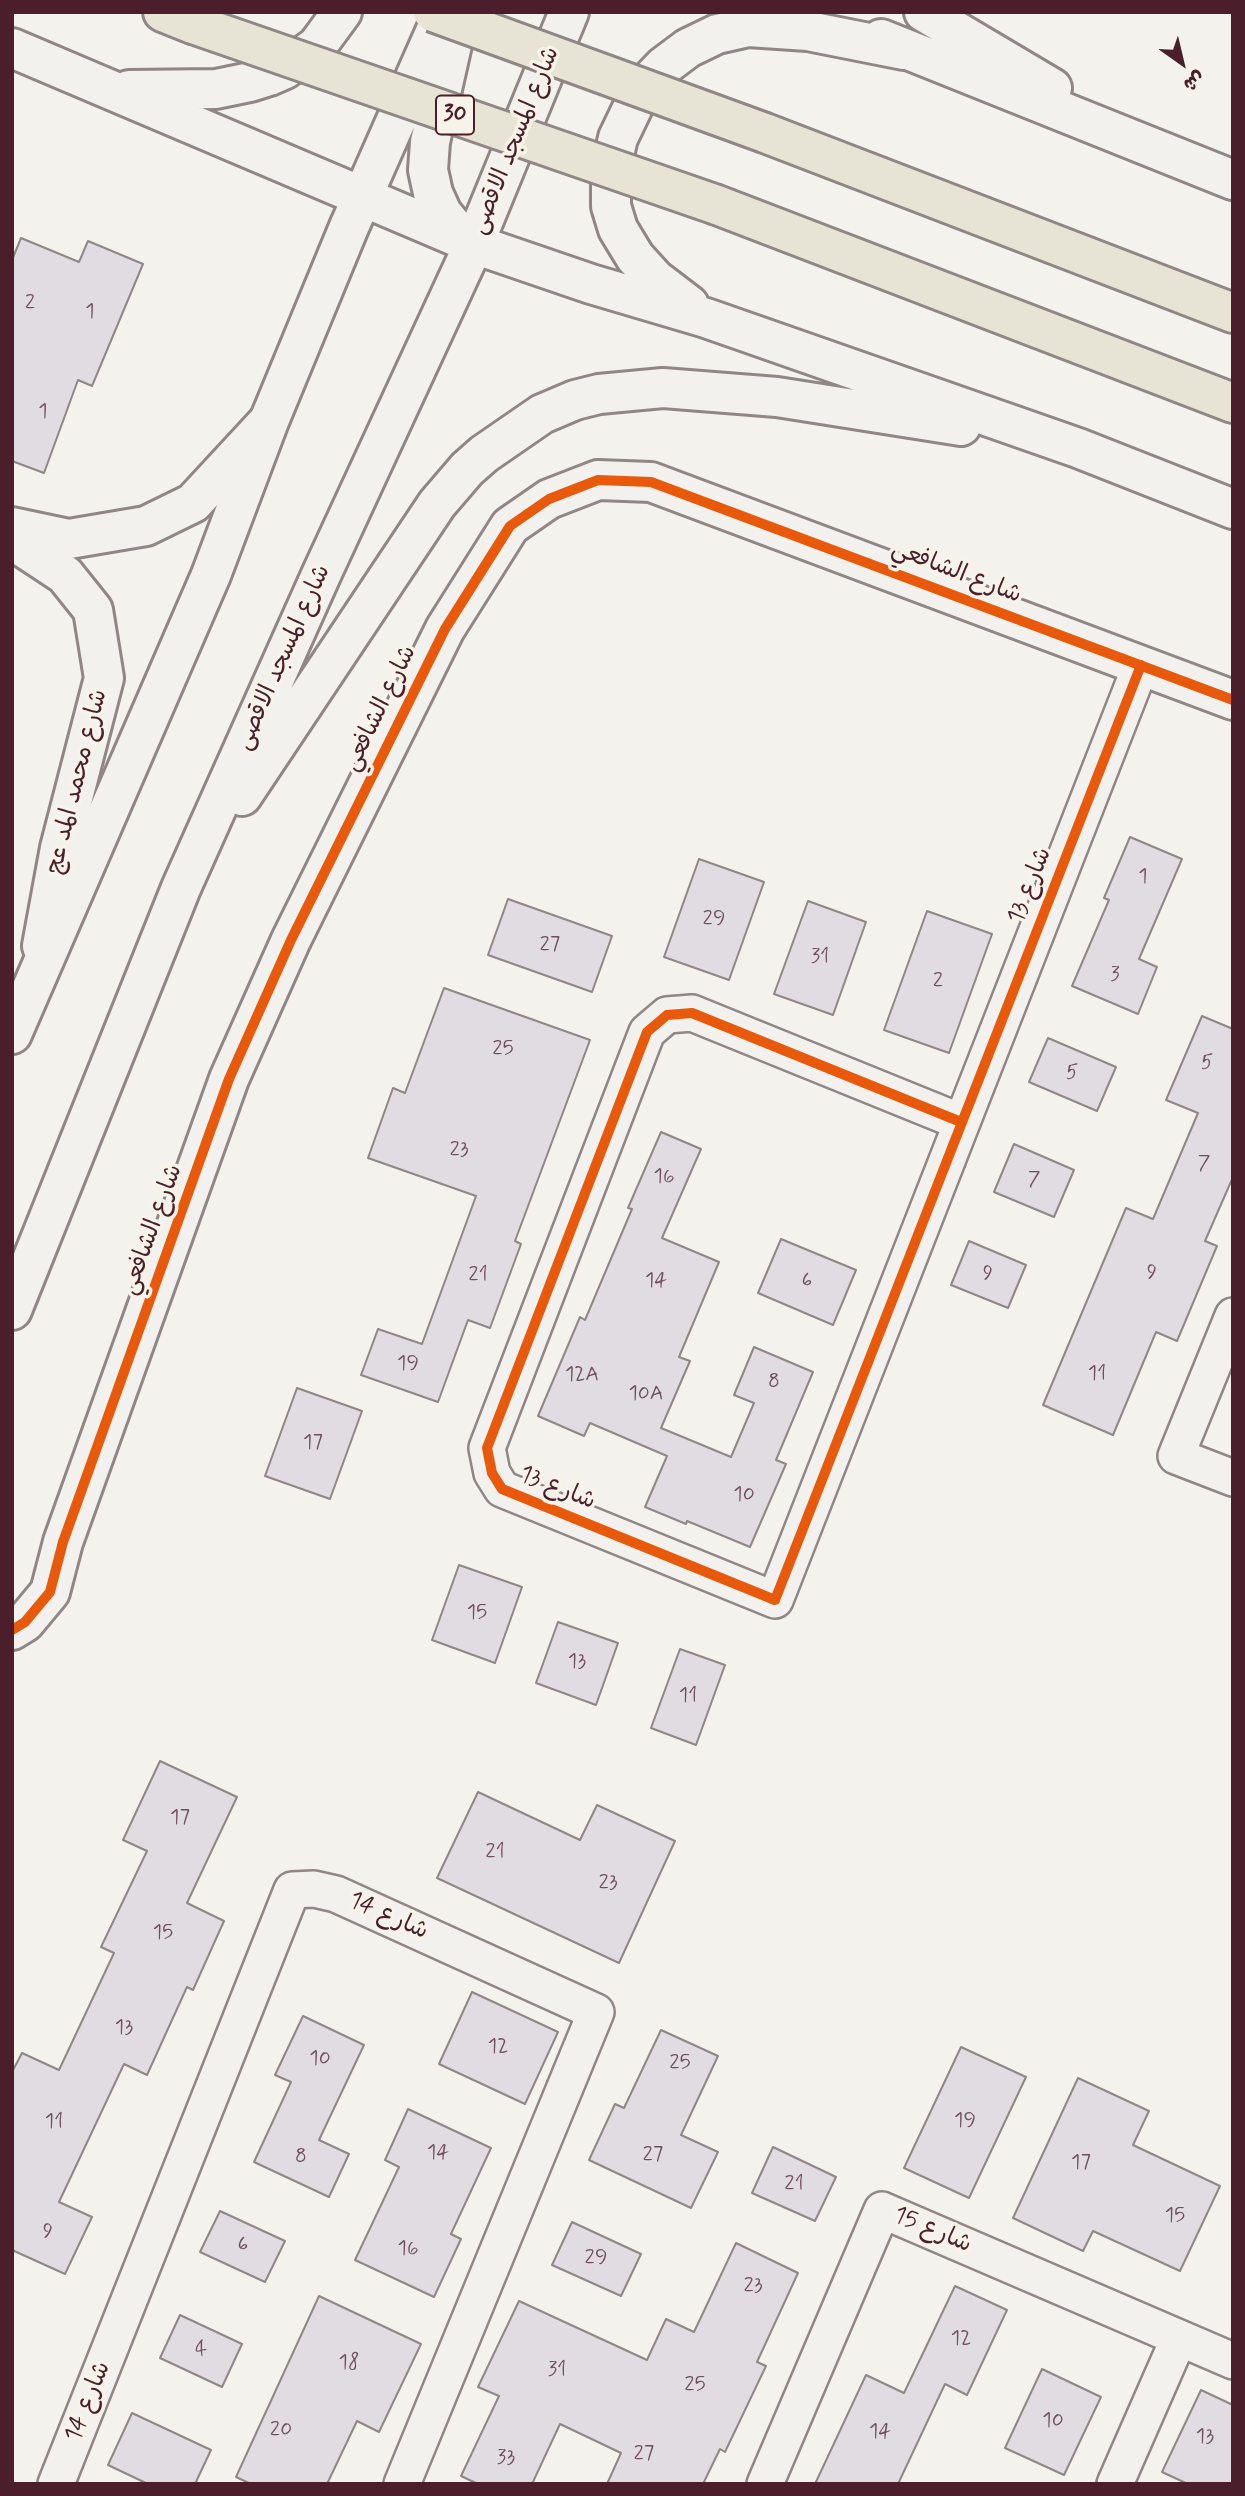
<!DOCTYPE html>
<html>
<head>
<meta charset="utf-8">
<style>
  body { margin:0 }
  #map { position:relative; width:1245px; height:2496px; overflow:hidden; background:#f4f2ec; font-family:Mynerve,"Playpen Sans Arabic",sans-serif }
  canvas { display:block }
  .frame { position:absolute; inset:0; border:14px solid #4a1f2b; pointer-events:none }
  .north { position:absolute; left:1147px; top:28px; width:70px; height:70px; -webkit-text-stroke:5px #f7f3e8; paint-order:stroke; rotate:146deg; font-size:19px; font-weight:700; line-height:28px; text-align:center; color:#4a1f2b }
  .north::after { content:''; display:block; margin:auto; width:24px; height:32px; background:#4a1f2b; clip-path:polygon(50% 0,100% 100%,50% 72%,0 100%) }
</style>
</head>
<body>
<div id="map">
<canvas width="1245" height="2496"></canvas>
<div class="frame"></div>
<div class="north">ش</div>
</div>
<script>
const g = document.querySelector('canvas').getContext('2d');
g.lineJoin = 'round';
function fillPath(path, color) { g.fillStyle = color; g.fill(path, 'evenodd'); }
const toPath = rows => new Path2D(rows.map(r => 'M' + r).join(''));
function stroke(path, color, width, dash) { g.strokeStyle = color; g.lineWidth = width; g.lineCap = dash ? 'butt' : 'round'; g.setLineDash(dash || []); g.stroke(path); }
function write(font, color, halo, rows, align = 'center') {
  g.font = font + ' Mynerve,"Playpen Sans Arabic",sans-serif'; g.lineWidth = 7; g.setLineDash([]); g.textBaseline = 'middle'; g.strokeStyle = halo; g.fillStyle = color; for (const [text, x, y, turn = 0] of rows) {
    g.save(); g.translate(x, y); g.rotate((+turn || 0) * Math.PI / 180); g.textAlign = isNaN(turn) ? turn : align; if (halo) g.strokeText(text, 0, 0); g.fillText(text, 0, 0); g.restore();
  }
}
const building = toPath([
  [21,238,79,262,88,241,143,264,92,386,78,380,44,473,12,461,12,260,21,238],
  [1130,837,1182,859,1139,959,1157,967,1138,1014,1072,986,1109,900,1104,898,1130,837],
  [699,859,764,882,729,980,664,957,699,859],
  [508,899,612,936,592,992,488,955,508,899],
  [808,901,866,922,833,1015,774,994,808,901],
  [927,911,992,934,949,1053,884,1030,927,911],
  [444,988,590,1040,515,1241,521,1244,490,1328,468,1320,438,1402,361,1375,378,1329,422,1344,476,1196,368,1158,393,1088,405,1093,444,988],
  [1202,1016,1233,1029,1233,1177,1205,1241,1217,1246,1177,1341,1156,1332,1113,1435,1043,1405,1126,1208,1153,1219,1198,1113,1166,1100,1202,1016],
  [1048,1038,1116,1067,1097,1111,1029,1082,1048,1038],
  [661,1132,701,1149,662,1238,719,1262,679,1357,690,1361,661,1428,731,1457,754,1403,734,1395,754,1347,813,1372,776,1460,786,1464,750,1547,687,1521,686,1524,645,1507,667,1456,590,1423,584,1436,538,1416,580,1317,585,1320,632,1209,628,1208,661,1132],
  [1014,1144,1074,1170,1054,1217,994,1192,1014,1144],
  [781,1239,856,1270,833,1325,758,1293,781,1239],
  [969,1241,1026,1265,1008,1308,951,1285,969,1241],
  [297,1388,362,1411,330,1499,265,1476,297,1388],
  [459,1565,522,1587,495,1663,432,1640,459,1565],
  [558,1622,618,1643,596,1705,536,1683,558,1622],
  [680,1649,725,1665,696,1745,651,1728,680,1649],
  [160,1761,237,1797,187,1903,224,1921,193,1990,187,1987,147,2075,124,2064,59,2202,92,2217,65,2274,12,2250,12,2072,22,2053,59,2070,114,1953,101,1947,147,1851,123,1840,160,1761],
  [478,1792,580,1840,597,1805,675,1841,619,1963,437,1878,478,1792],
  [472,1992,558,2032,525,2104,439,2064,472,1992],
  [303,2016,364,2045,319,2140,349,2154,329,2197,254,2162,291,2082,275,2075,303,2016],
  [661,2030,718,2056,681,2135,718,2152,691,2208,589,2160,615,2104,624,2108,661,2030],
  [961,2047,1026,2077,969,2198,904,2168,961,2047],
  [1078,2078,1149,2111,1133,2145,1220,2186,1180,2271,1093,2231,1083,2251,1013,2218,1078,2078],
  [408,2109,491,2148,451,2234,461,2239,434,2297,355,2260,399,2167,385,2160,408,2109],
  [773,2147,836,2177,815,2221,752,2193,773,2147],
  [220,2211,285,2241,265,2282,200,2252,220,2211],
  [572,2222,641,2254,621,2296,552,2265,572,2222],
  [736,2243,798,2273,757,2362,766,2366,725,2452,720,2449,703,2484,607,2484,621,2453,560,2424,532,2484,478,2484,461,2476,499,2396,478,2387,519,2301,647,2360,666,2319,694,2332,736,2243],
  [955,2286,1007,2310,967,2395,945,2384,898,2484,815,2484,866,2375,904,2393,955,2286],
  [319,2296,421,2344,379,2432,357,2421,327,2484,251,2484,236,2477,319,2296],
  [180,2315,242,2344,222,2387,160,2358,180,2315],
  [1042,2369,1101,2397,1064,2475,1005,2448,1042,2369],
  [1201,2390,1233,2405,1233,2484,1188,2484,1162,2472,1201,2390],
  [132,2413,211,2450,195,2484,148,2484,108,2465,132,2413]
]);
fillPath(building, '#e0dce2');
stroke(building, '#8f8685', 2);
const minor = toPath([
  [961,1122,692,1013,667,1015,647,1032,487,1448,492,1473,502,1489,775,1600,1141,665],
  [1233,1316,1176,1456,1233,1478],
  [56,2484,292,1890,314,1889,336,1894,596,2012,402,2484],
  [765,2484,882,2210,1233,2361],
  [1115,2484,1179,2338]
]);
const tertiary = toPath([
  [12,527,69,539,146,526,193,503,268,422],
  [12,540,65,575,93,610,104,678,60,848,42,946],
  [12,1630,25,1622,50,1592,63,1542,229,1079,291,940,445,629,510,526,549,499,598,480,651,482,1233,700]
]);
const secondary = toPath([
  [924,12,1052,88],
  [456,27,430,142,428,170,433,193,442,213,455,229,467,238],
  [881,39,1233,180],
  [12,48,474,244,591,284,706,318,1078,448,1233,509],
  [129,90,216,89,250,82,269,76,285,69,317,46,342,12],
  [689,305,655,279,635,257,618,229,611,206,611,168,618,138,641,90,664,66,688,48,717,34,748,27,808,31,904,50],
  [242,796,437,504,467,469,484,454,542,414,575,400,599,394,663,388,777,397,961,426],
  [12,1034,211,575,269,421,349,227,444,12],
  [12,1310,181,888,321,575,474,244,569,12]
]);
const motorway = toPath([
  [163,12,193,24],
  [765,133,1233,313],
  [717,205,1233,403]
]);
stroke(minor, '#8f8685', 40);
stroke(tertiary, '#8f8685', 44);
stroke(secondary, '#8f8685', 44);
stroke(motorway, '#8f8685', 44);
stroke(minor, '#f2f1ed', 35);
stroke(tertiary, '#f2f1ed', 38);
stroke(secondary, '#f2f1ed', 38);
stroke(motorway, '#e7e4d5', 38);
const motorwayBridge = toPath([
  [433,12,765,133],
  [193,24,717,205]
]);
stroke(motorwayBridge, '#8f8685', 44, []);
stroke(motorwayBridge, '#e7e4d5', 38);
stroke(toPath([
  [961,1122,692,1013,667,1015,647,1032,487,1448,492,1473,502,1489,775,1600,1141,665],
  [12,1630,25,1622,50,1592,63,1542,229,1079,291,940,445,629,510,526,549,499,598,480,651,482,1233,700]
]), '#e8590c', 10);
write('21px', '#704e59', null, [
  ["2",30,304],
  ["1",90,313],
  ["1",43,413],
  ["1",1143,878],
  ["29",714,920],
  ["27",550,946],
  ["31",820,958],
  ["3",1115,976],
  ["2",938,982],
  ["25",503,1050],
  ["5",1207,1064],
  ["5",1072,1074],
  ["23",459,1151],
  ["7",1204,1165],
  ["16",664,1178],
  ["7",1034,1181],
  ["9",1152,1274],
  ["9",988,1275],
  ["21",478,1276],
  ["14",656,1282],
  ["6",807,1282],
  ["19",408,1365],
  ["11",1097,1375],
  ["12A",582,1376],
  ["8",774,1383],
  ["10A",646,1395],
  ["17",313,1444],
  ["10",744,1496],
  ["15",477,1614],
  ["13",577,1663],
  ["11",688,1697],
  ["17",180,1819],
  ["21",495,1853],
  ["23",608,1884],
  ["15",163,1934],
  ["13",124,2029],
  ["12",498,2048],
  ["10",320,2060],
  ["25",680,2064],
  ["19",965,2122],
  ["11",54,2123],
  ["14",438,2154],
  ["27",653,2156],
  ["8",301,2158],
  ["17",1081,2164],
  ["21",794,2185],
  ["15",1175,2217],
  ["9",48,2233],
  ["6",243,2246],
  ["16",408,2250],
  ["29",596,2259],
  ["23",753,2287],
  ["12",961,2340],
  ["4",201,2351],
  ["18",349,2364],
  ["31",557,2371],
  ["25",695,2386],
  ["10",1053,2422],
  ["20",281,2431],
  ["14",880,2433],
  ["13",1205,2438],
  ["27",644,2455],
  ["33",506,2459]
]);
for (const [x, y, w] of [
  [455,115,38]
]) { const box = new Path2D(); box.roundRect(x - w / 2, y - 19.5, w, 39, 5); g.fillStyle = '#f7f3e8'; g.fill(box); stroke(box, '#4a1f2b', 2); }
write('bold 23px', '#4a1f2b', null, [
  ["30",455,115]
]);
write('24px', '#4a1f2b', '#f7f3e8', [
  ["شارع المسجد الاقصى",516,141,-68],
  ["شارع الشافعي",956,573,21],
  ["شارع المسجد الاقصى",284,658,-66],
  ["شارع الشافعي",381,709,-64],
  ["شارع محمد المد عج",78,782,-76],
  ["شارع 13",1031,886,-68],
  ["شارع الشافعي",153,1230,-70],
  ["شارع 13",557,1489,22],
  ["شارع 14",388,1917,24],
  ["شارع 15",932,2231,23],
  ["شارع 14",89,2402,-68]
]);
</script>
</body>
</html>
